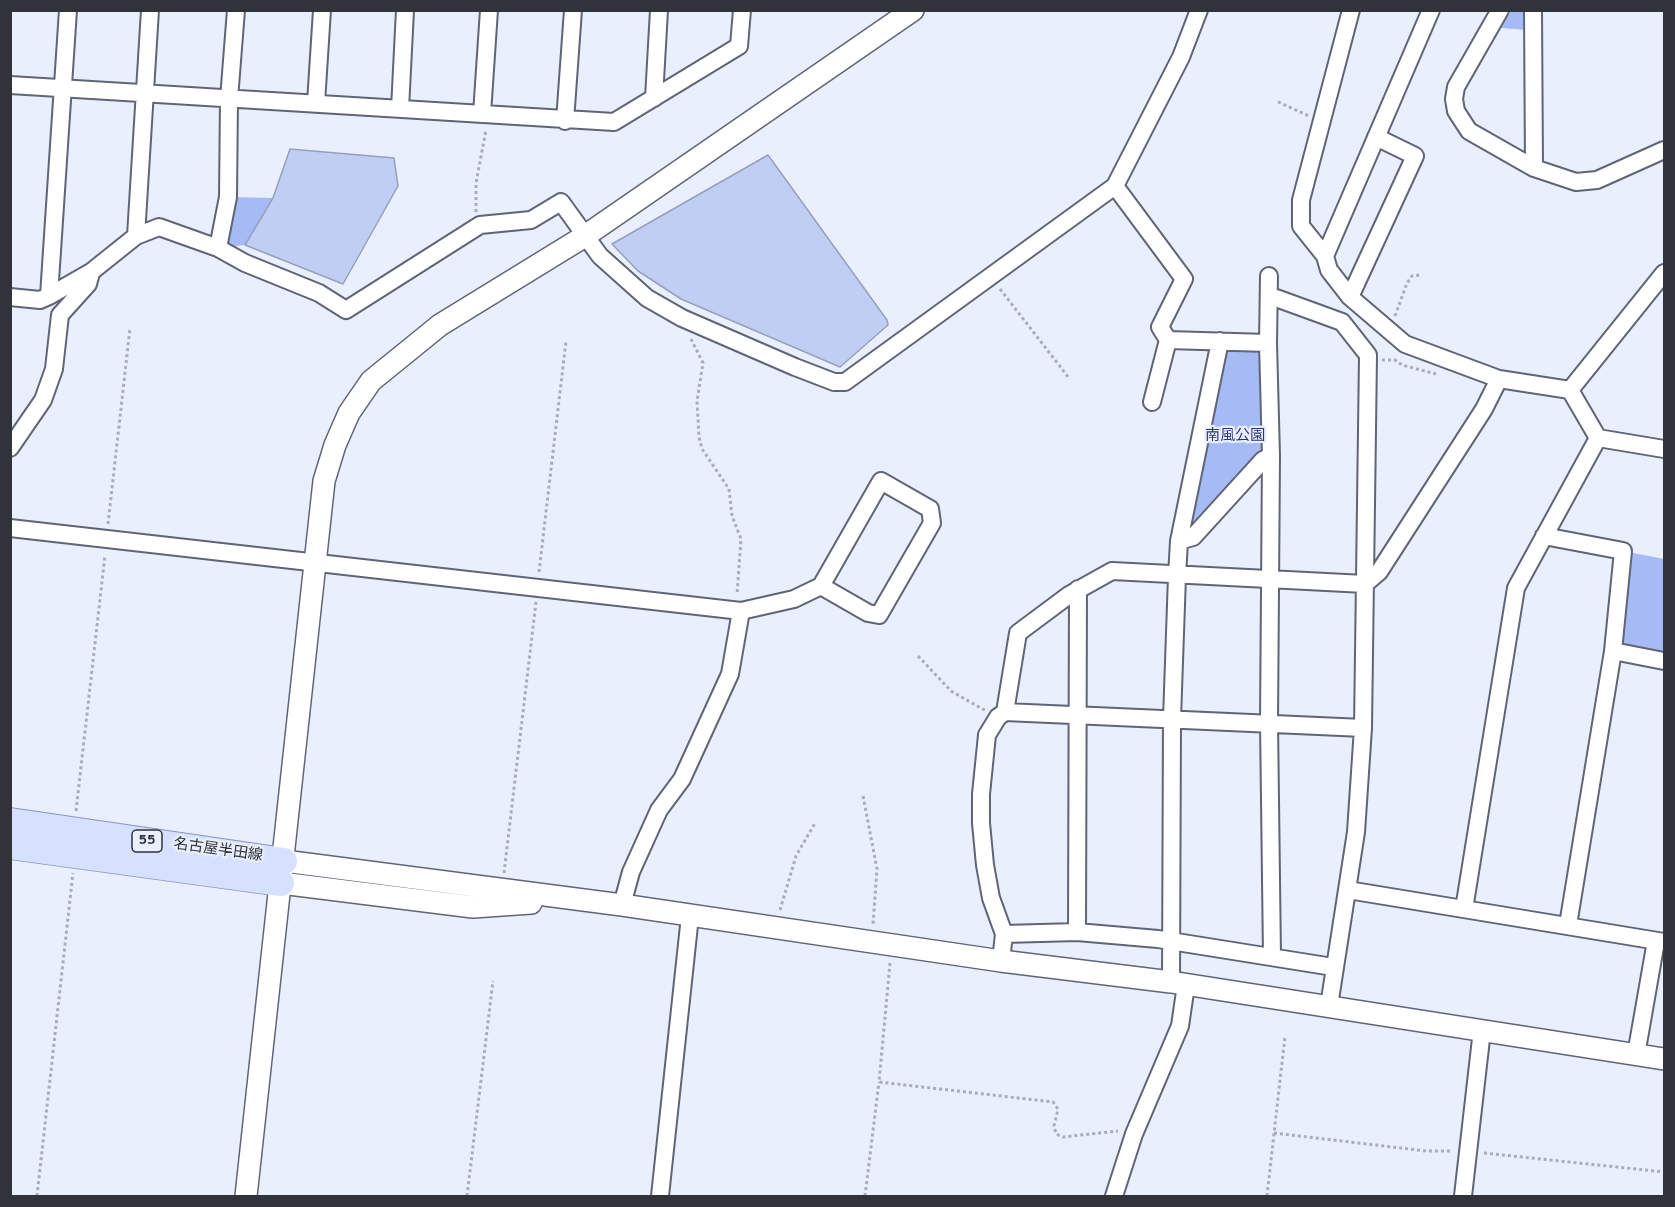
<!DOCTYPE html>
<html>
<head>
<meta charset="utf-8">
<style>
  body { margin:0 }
  #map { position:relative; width:1675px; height:1207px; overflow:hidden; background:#eaeffe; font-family:Overpass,sans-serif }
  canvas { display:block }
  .frame { position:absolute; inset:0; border:12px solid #30333a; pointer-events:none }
</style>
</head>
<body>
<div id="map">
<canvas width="1675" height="1207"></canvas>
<div class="frame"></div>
</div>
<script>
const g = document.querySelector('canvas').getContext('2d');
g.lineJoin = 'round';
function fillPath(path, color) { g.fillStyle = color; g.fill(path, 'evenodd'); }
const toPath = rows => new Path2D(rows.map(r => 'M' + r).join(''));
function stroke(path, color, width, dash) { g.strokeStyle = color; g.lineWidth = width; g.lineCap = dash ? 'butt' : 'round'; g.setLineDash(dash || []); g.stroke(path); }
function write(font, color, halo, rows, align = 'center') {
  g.font = font + ' Overpass,"Noto Sans JP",sans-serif'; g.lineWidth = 4.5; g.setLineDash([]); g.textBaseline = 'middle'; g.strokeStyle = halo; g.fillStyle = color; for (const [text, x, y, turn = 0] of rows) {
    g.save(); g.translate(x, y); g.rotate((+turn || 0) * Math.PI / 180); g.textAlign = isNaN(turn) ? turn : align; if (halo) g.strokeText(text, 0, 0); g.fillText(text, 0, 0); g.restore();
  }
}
fillPath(toPath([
  [1511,11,1527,11,1527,30,1501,28],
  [228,197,273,198,245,245,218,248],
  [1220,341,1268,343,1271,456,1179,541],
  [1623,551,1664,559,1664,661,1613,651]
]), '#a6baf5');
const water = toPath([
  [290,149,394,158,398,186,343,284,245,245,273,198,290,149],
  [768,155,887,320,888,325,840,367,681,299,638,271,612,244,768,155]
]);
fillPath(water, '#c1cef4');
stroke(water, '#96a0bc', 1.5);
const minor = toPath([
  [1351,10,1301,200,1301,226,1325,256,1329,270,1350,297,1405,344,1499,379,1570,390],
  [1500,10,1456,87,1454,99,1456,111,1469,131,1534,168,1576,182,1597,180,1664,150],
  [1533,10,1534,168],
  [10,85,614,122,739,46,742,10],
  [654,98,659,10],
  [316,103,322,10],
  [400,109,405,10],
  [482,114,489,10],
  [565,121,573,10],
  [1115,186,1184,279,1160,327,1168,340,1268,343],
  [136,236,150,10],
  [218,248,228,197,229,99,236,10],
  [1325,256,1431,10],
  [49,296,68,10],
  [10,297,40,300,49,296,91,272,136,236,159,227,218,248,245,263,319,293,346,310,480,225,531,220,561,202,600,256,647,298,682,318,795,367,834,382,845,382,1115,186,1181,57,1199,10],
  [1350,297,1415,156,1376,137],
  [1269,298,1276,298,1342,322,1368,355,1363,728,1356,832,1329,1006],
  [1570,390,1664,273],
  [1570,390,1598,438],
  [1152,402,1168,340],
  [1598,438,1664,449],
  [10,448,43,400,54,369,60,315,88,284,91,273],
  [1271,456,1269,722,1272,957],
  [10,528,741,611,794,599,821,586,868,613,879,615,932,523,930,509,881,481,821,586],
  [1544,536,1623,551,1613,651,1568,925],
  [1179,541,1193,537,1263,460,1271,456,1268,343,1269,276],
  [1613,651,1664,661],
  [1005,712,1363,728],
  [1348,890,1664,942],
  [622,905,631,872,659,810,682,779,730,674,741,611],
  [1464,909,1516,588,1598,438],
  [1077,932,1078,589],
  [1004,934,991,898,985,865,981,823,981,794,987,735,998,717,1005,712,1018,633,1069,595,1112,571,1365,584,1379,572,1484,409,1499,379],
  [1001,961,1004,934,1077,932,1158,939,1333,967],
  [1171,982,1172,719,1177,576,1179,541,1220,341],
  [1636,1055,1656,941],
  [660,1196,690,916],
  [1114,1196,1134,1134,1180,1026,1186,985],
  [1463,1196,1482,1030]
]);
const tertiary = toPath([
  [284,861,622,905,1001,961,1171,982,1664,1059],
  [281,883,473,907,531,903],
  [246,1196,324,481,335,445,349,413,371,381,440,325,585,236,913,10]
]);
const primary = toPath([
  [10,821,284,861],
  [10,846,281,883]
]);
stroke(minor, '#5f6574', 20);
stroke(tertiary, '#5f6574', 24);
stroke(primary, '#8a96ba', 28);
stroke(toPath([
  [1278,102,1309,116],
  [476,212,476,183,486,130],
  [1000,289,1069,378],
  [1395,316,1407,283,1412,276,1420,275],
  [691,339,703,363,697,401,699,437,702,449,729,489,732,516,741,539,737,595],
  [1382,360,1395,360,1402,365,1436,374],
  [108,524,130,328],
  [539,572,566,341],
  [918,656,951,691,986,711],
  [863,796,877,869,873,924],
  [76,811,105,555],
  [504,873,536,602],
  [780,910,796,856,815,823],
  [890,963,879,1082,1053,1102,1058,1109,1054,1126,1056,1134,1063,1137,1118,1131],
  [1274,1133,1426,1151,1452,1151],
  [1484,1153,1664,1172],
  [37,1196,73,873],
  [467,1196,493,981],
  [865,1196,879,1082],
  [1267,1196,1285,1036]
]), '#a9adb9', 3, [3, 3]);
stroke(minor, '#fff', 16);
stroke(tertiary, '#fff', 21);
stroke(primary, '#d6e0ff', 26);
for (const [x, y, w] of [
  [147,841,30]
]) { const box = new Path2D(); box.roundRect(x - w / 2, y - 11, w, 22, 4.5); g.fillStyle = '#eaeffe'; g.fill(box); stroke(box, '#30333a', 1.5); }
write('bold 14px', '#30333a', null, [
  ["55",147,841]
]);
write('15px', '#27357d', '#eaeffe', [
  ["南風公園",1235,437]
]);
write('15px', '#30333a', '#eaeffe', [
  ["名古屋半田線",218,851,8]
]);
</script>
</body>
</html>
